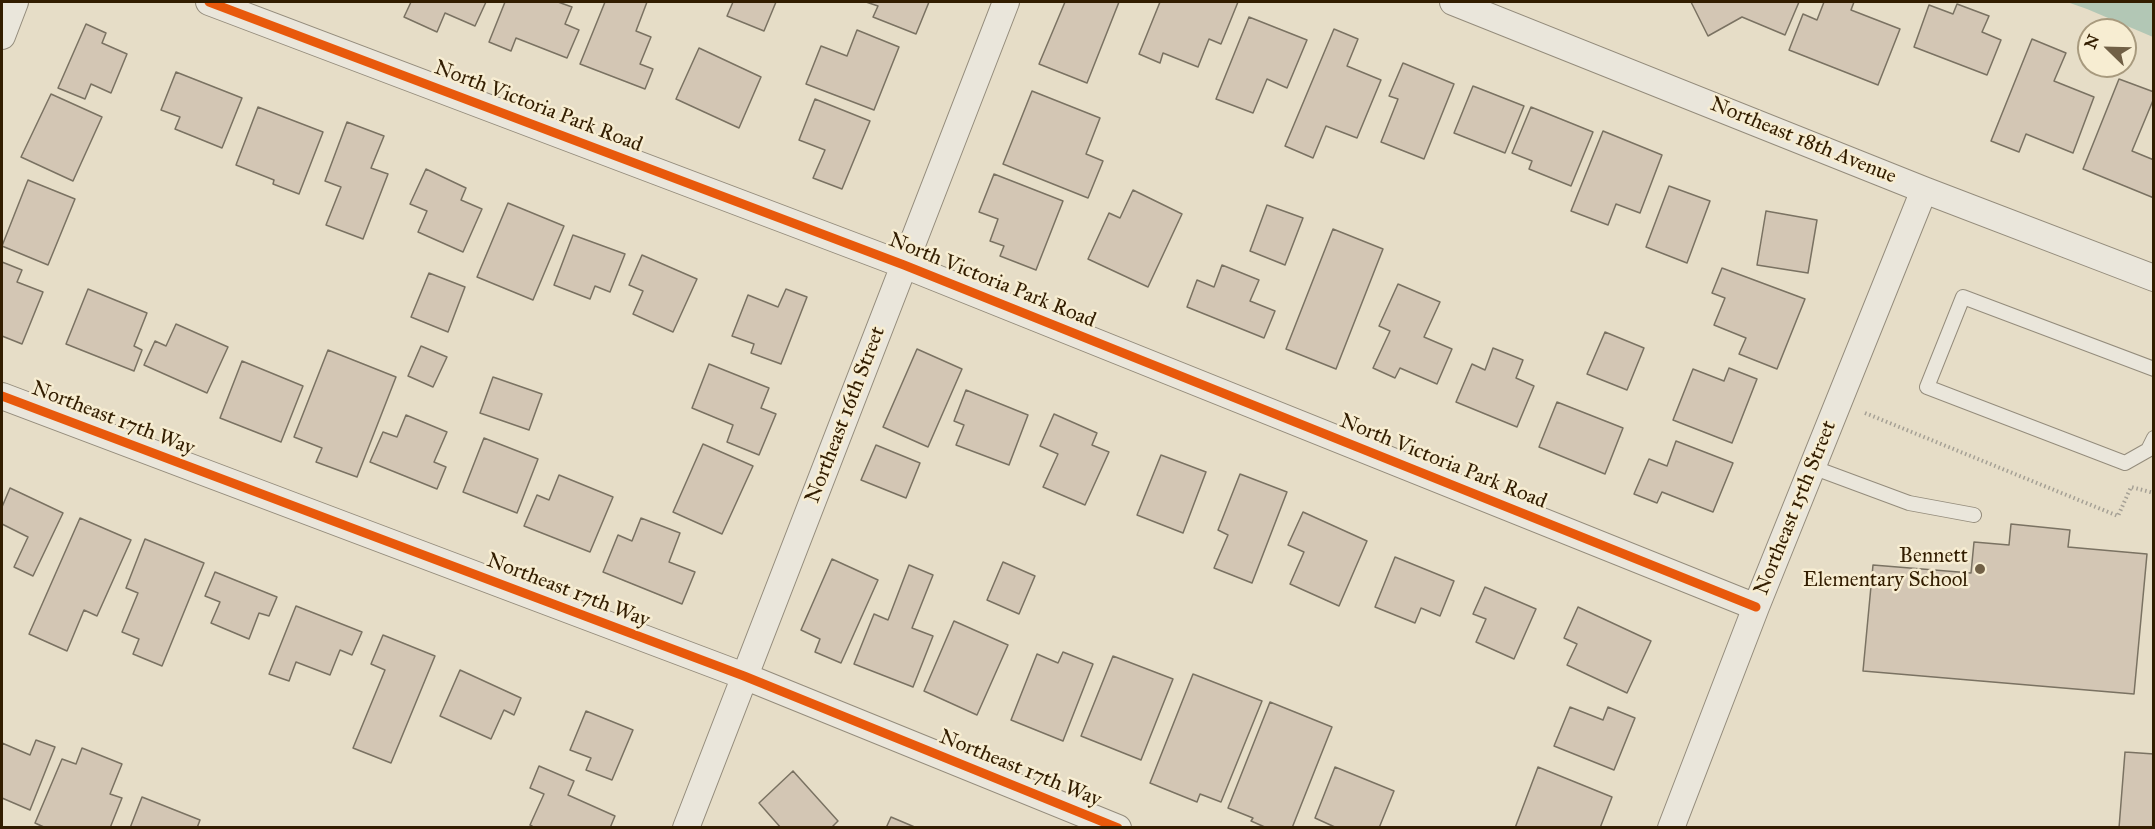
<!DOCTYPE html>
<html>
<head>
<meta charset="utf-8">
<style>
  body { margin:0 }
  #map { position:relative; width:2155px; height:829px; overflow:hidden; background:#e6ddc7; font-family:"IM FELL Great Primer",serif }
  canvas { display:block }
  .frame { position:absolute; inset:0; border:3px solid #321d00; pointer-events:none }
  .north { position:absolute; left:2077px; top:18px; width:60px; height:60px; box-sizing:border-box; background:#f7edd2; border:2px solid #a89a7e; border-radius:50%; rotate:293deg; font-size:16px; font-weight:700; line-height:24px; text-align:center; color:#321d00 }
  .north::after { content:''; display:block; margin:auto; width:21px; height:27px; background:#716046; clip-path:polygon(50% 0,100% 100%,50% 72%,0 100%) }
</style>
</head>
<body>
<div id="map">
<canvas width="2155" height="829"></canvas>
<div class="frame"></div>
<div class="north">N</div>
</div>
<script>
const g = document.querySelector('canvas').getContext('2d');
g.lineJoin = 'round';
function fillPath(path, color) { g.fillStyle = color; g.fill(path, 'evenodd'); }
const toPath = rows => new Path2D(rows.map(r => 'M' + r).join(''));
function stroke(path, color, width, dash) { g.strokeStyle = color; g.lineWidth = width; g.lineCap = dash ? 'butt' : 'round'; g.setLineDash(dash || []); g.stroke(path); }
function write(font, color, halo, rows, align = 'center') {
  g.font = font + ' "IM FELL Great Primer",serif'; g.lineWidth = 5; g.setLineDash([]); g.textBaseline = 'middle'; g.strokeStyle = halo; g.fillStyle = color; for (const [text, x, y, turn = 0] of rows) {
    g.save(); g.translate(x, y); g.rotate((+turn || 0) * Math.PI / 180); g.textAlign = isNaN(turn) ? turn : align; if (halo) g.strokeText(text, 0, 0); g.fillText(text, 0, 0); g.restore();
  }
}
fillPath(toPath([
  [2067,2,2153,2,2153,37,2087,9]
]), '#b2c7b5');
const building = toPath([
  [411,2,486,2,475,26,445,13,437,32,404,17,411,2],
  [505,2,558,2,572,7,565,24,579,30,567,58,516,38,511,51,489,42,505,2],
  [605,2,647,2,636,31,651,37,640,64,653,69,645,89,580,64,605,2],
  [733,2,776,2,764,31,727,16,733,2],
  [866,2,929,2,916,34,873,17,878,6,866,2],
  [1065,2,1119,2,1087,83,1039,64,1065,2],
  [1160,2,1238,2,1221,44,1209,39,1198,67,1163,53,1160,63,1139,54,1160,2],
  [1691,2,1799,2,1785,35,1742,17,1708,36,1691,2],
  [1824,2,1854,2,1851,10,1900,29,1878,85,1789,50,1803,14,1817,20,1824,2],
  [1957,4,1989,16,1982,32,2001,40,1987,75,1914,47,1929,5,1953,14,1957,4],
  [1249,17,1307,40,1287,88,1267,79,1253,113,1216,99,1249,17],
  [86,24,106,33,102,43,127,54,111,93,91,84,85,99,58,88,86,24],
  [1334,29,1358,39,1347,66,1381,80,1357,138,1326,126,1313,158,1285,146,1334,29],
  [857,30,899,47,874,110,806,84,821,46,847,56,857,30],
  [2032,39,2066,53,2054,81,2094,97,2073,153,2026,134,2019,152,1991,141,2032,39],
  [699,48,761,77,739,128,676,99,699,48],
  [1403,63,1454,84,1424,159,1381,142,1398,99,1389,96,1403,63],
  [176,72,242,98,222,148,175,129,180,117,161,110,176,72],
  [2119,79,2154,92,2154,98,2132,151,2154,160,2154,198,2083,169,2119,79],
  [1473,86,1524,106,1505,153,1454,133,1473,86],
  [1032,91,1100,118,1086,154,1103,161,1088,198,1003,164,1032,91],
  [51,94,102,117,73,181,21,157,51,94],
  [815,99,870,121,842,189,813,178,825,150,799,140,815,99],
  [258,107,323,132,299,194,273,184,274,180,236,165,258,107],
  [1531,107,1593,132,1571,186,1529,169,1532,161,1512,153,1531,107],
  [347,122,384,136,371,168,388,174,363,239,326,225,341,187,325,181,347,122],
  [1603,131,1662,155,1640,213,1616,204,1608,225,1571,211,1603,131],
  [426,169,466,188,461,200,482,209,463,252,418,232,427,211,410,204,426,169],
  [994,174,1063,201,1036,270,1000,256,1004,246,990,241,998,219,979,212,994,174],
  [28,180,75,199,48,265,2,246,28,180],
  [1669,186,1710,201,1687,263,1646,247,1669,186],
  [1133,190,1182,214,1148,287,1088,259,1109,213,1120,218,1133,190],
  [508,203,564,226,533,300,477,277,508,203],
  [1267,205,1303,218,1285,265,1250,251,1267,205],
  [1766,211,1817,220,1808,273,1757,265,1766,211],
  [1333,229,1383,249,1336,369,1286,349,1333,229],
  [573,235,625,254,610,292,595,286,590,299,554,285,573,235],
  [642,255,697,279,673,332,633,314,643,291,629,285,642,255],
  [2,262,22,270,17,282,43,292,22,344,2,336,2,262],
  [1222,265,1259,280,1250,301,1275,311,1264,338,1187,307,1197,280,1214,287,1222,265],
  [1722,268,1805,299,1777,369,1739,354,1746,338,1714,325,1725,298,1712,293,1722,268],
  [429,273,465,287,448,332,411,317,429,273],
  [1398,284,1440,302,1424,337,1452,349,1437,384,1400,368,1395,378,1373,368,1390,331,1379,326,1398,284],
  [88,289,147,313,134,346,142,350,134,371,66,344,88,289],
  [786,289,807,297,781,364,751,353,754,344,732,336,748,295,778,307,786,289],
  [176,324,228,347,207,393,144,365,155,341,166,346,176,324],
  [1605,332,1644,348,1627,390,1587,374,1605,332],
  [421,346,447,357,433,387,408,376,421,346],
  [1493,348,1523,360,1516,378,1534,386,1517,427,1456,402,1472,364,1485,370,1493,348],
  [917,349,962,369,928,447,883,427,917,349],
  [328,350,396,377,357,477,316,462,322,448,294,437,328,350],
  [242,361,303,386,281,442,220,418,242,361],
  [709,364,769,388,761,408,776,414,759,455,727,442,733,425,692,408,709,364],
  [1729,368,1757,379,1732,443,1673,420,1693,369,1724,381,1729,368],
  [493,377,542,394,529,430,480,413,493,377],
  [966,390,1028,415,1009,465,956,445,964,425,954,421,966,390],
  [1557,402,1623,428,1605,474,1539,447,1557,402],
  [1054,414,1097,433,1092,445,1109,452,1085,505,1043,487,1058,454,1040,446,1054,414],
  [406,415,447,432,434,462,446,467,437,489,370,462,383,432,397,437,406,415],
  [484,438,538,459,517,513,463,492,484,438],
  [1676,441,1733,463,1713,512,1662,492,1657,503,1634,494,1649,459,1667,466,1676,441],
  [703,444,753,466,722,534,673,512,703,444],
  [876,445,920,463,906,498,861,480,876,445],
  [1161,455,1206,472,1183,533,1137,515,1161,455],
  [1240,474,1287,492,1252,583,1214,568,1228,535,1218,530,1240,474],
  [559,475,613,497,590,552,524,526,537,495,549,500,559,475],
  [10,488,63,513,33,576,14,567,28,537,2,524,2,507,10,488],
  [1303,512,1367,541,1339,606,1290,584,1304,552,1288,545,1303,512],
  [80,518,131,540,97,616,84,610,67,651,29,634,80,518],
  [641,518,680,533,669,562,695,572,682,604,603,572,618,535,632,541,641,518],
  [2011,524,2070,530,2068,547,2147,554,2134,694,1863,671,1873,565,1971,573,1974,542,2009,545,2011,524],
  [145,539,204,563,162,666,133,654,139,639,122,632,138,593,126,588,145,539],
  [1395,557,1454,581,1440,616,1421,608,1415,623,1375,607,1395,557],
  [832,559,878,580,841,663,815,652,820,639,801,630,832,559],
  [1003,562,1035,576,1019,614,987,600,1003,562],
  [909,565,933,575,912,628,933,636,913,687,854,664,874,614,888,620,909,565],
  [215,572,277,597,269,616,259,613,249,639,211,623,220,602,205,596,215,572],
  [1485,587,1536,609,1514,659,1476,642,1486,619,1473,614,1485,587],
  [296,606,362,632,352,655,340,650,330,675,296,662,289,681,269,674,296,606],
  [1578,607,1651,641,1627,693,1567,665,1577,644,1564,638,1578,607],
  [954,621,1008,645,977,715,924,691,954,621],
  [383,635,435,656,391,763,353,748,385,670,371,664,383,635],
  [1063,652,1093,664,1063,741,1011,720,1037,654,1058,663,1063,652],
  [1113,656,1173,679,1141,760,1081,736,1113,656],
  [460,670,521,698,514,715,504,710,491,739,440,716,460,670],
  [1193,674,1262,701,1221,802,1200,794,1197,802,1150,783,1193,674],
  [1270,702,1332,727,1292,828,1267,828,1251,821,1253,818,1228,808,1270,702],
  [1570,707,1603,720,1608,707,1635,718,1614,770,1554,746,1570,707],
  [586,711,633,730,612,780,586,770,591,758,570,750,586,711],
  [36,740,55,747,30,810,2,798,2,743,30,755,36,740],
  [82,748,122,764,110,794,122,798,110,828,46,828,35,823,62,759,76,764,82,748],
  [2125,752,2154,754,2154,828,2119,828,2125,752],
  [539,766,574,781,568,795,615,816,610,828,535,828,530,825,544,794,530,788,539,766],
  [1335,767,1394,791,1379,828,1337,828,1315,818,1335,767],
  [1538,767,1612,797,1600,828,1515,828,1538,767],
  [793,771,838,821,831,828,781,828,759,803,793,771],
  [142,797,200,820,197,828,130,828,142,797],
  [891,817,917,828,886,828,891,817]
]);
fillPath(building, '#d3c6b4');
stroke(building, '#7a7262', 1.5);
const service = toPath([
  [2154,369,1963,297,1927,387,2125,463,2148,450,2154,438],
  [1812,467,1909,503,1974,515]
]);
const minor = toPath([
  [209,2,904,265,1756,607],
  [1453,2,1924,190,2154,278],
  [2,36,15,2],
  [2,396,744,676,1118,828],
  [686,828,1006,2],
  [1671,828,1756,607,1924,190]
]);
stroke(service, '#948c7c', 16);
stroke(minor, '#948c7c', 28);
stroke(toPath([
  [1865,413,2118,516,2131,487,2154,493]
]), '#a5a095', 4, [1.5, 3]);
stroke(service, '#eae6db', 14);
stroke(minor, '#eae6db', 26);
stroke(toPath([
  [209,2,904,265,1756,607],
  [2,396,744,676,1118,828]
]), '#e8590c', 9);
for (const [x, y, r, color] of [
  [1980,569,6,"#716046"]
]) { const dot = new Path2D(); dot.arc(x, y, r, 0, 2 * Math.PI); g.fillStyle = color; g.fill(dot); stroke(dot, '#f7edd2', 2); }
write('21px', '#321d00', '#f7edd2', [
  ["North Victoria Park Road",538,107,21],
  ["Northeast 18th Avenue",1803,141,22],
  ["North Victoria Park Road",992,281,22],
  ["Northeast 16th Street",846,415,-69],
  ["Northeast 17th Way",113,419,21],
  ["North Victoria Park Road",1443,462,22],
  ["Northeast 15th Street",1796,508,-68],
  ["Northeast 17th Way",568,591,21],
  ["Northeast 17th Way",1020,769,22]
]);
write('21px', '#321d00', '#f7edd2', [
  ["Bennett",1968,557],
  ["Elementary School",1968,581]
], 'right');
</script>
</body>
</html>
